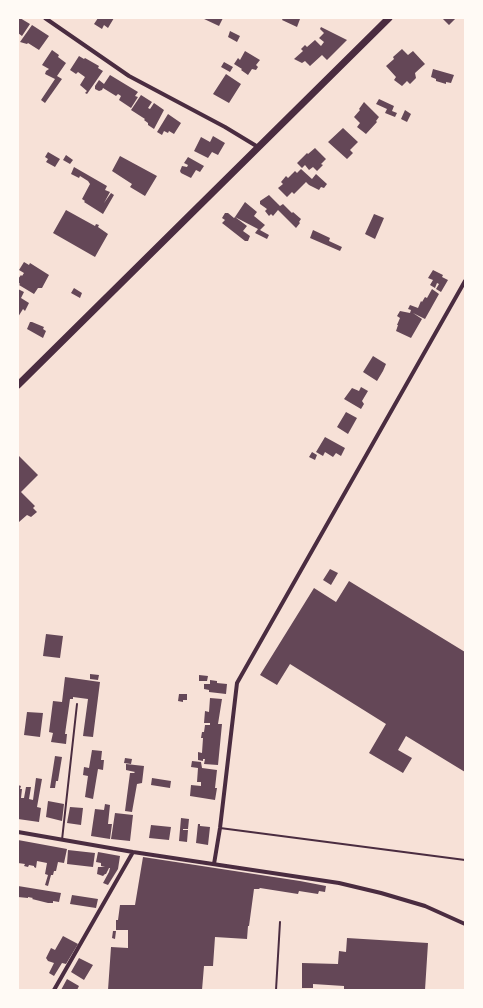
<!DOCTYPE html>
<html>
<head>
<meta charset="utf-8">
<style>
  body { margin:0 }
  #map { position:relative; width:483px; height:1008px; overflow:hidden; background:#f7e1d7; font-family:Mulish,sans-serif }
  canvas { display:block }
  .frame { position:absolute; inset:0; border:19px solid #fffaf5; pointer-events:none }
</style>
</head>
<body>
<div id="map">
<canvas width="483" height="1008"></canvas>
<div class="frame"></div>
</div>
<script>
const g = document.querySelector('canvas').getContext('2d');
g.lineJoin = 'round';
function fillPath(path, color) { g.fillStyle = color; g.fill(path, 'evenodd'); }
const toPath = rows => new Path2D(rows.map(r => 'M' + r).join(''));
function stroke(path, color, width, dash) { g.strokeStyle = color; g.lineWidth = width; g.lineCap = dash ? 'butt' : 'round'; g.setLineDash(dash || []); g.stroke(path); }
fillPath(toPath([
  [18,18,20,18,30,24,22,36,18,33],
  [98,18,114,18,108,28,104,25,102,29,94,24],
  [202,18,223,18,219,26],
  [283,18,299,18,300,19,297,27,282,20],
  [442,18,456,18,449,25],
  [32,25,49,36,39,50,28,43,27,44,20,42],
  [321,27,347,40,327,60,322,55,310,66,305,61,302,63,294,59,303,51,301,49,305,45,307,47,315,40,321,46,324,42,319,38,324,33,320,29],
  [230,31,240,36,237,42,228,37],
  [402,49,408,55,413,51,425,64,415,73,416,78,410,84,407,81,402,86,394,80,396,77,386,66,394,59,393,57],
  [52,50,59,55,58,57,66,63,57,76,62,79,45,103,41,100,55,79,45,74,46,71,49,69,42,65],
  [245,51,260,60,256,65,258,67,256,70,252,69,248,75,241,70,242,69,234,64,238,58,240,60],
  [79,56,84,59,85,58,99,66,98,68,103,71,87,94,85,93,87,91,80,85,85,77,78,72,76,74,70,70],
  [224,62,233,67,230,72,221,67],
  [433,69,454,75,451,83,446,82,446,84,436,81,436,79,431,77],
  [226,74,241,84,229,103,213,94],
  [110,75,138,92,135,96,138,97,131,108,119,100,121,96,118,94,116,96,103,88,102,90,99,91,95,89,95,86,99,80,104,84],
  [141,95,152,102,148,108,150,109,154,103,164,110,154,129,148,125,148,123,144,120,145,119,131,110],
  [379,99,394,106,392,111,397,113,395,117,385,113,387,109,376,104],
  [364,102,379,117,376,121,377,122,366,134,357,127,360,123,354,117,360,110,359,109],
  [405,110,411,114,407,122,401,119],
  [168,114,181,123,174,134,169,131,168,133,164,131,162,135,157,132],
  [343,128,358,142,350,150,353,153,347,159,328,142],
  [213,136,225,143,218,155,212,152,208,158,194,151,201,137,210,142],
  [315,148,326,159,321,164,323,165,317,171,313,167,309,170,305,165,302,168,297,163,307,153,308,154],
  [48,152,60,159,55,167,46,162,48,159,45,157],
  [66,155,73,160,70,164,63,160],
  [120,156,157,176,145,196,130,187,132,184,112,171],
  [188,157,204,166,200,172,196,170,191,178,181,173,180,171,182,166,187,167,188,165,184,163],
  [74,167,107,186,105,190,110,192,104,203,111,193,114,195,103,214,84,202,85,201,82,199,90,184,88,181,80,176,79,178,71,174],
  [301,169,312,179,316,174,327,184,324,188,321,187,319,190,309,185,306,182,294,194,292,192,287,197,278,188,283,184,281,182,286,176,288,178,295,171,297,173],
  [269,195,280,206,283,204,292,213,293,212,301,219,299,222,300,223,296,228,278,210,273,216,271,214,269,216,265,211,267,209,260,204,260,201],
  [245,202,257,212,254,216,265,225,260,230,269,235,267,239,255,233,258,229,235,217],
  [66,210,95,226,96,224,99,225,98,227,108,234,95,257,53,233],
  [225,213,228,213,234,218,235,217,247,226,243,231,250,236,248,241,245,241,222,223,225,220,222,218],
  [374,214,384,218,375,239,365,234],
  [313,230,330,238,329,241,342,247,340,251,310,238],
  [24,262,29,265,30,263,49,275,42,288,38,288,34,294,19,285,20,284,18,282,18,279,21,275,22,276,24,273,19,270],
  [433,270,443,275,442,277,448,280,441,292,436,289,439,284,437,283,435,288,430,285,433,280,428,278],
  [74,288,82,293,80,298,71,293],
  [18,289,24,292,21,298,29,303,25,311,23,309,18,317],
  [432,289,439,294,425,319,413,313,422,319,411,338,396,331,398,325,397,325,400,318,397,316,400,311,410,313,411,310,408,309,410,305,418,308,421,301,422,302,425,297,427,298],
  [30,322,32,322,44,327,43,329,46,331,43,338,27,329],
  [373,356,386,364,383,371,377,381,363,372],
  [361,387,368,391,362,401,364,404,361,409,344,399,352,388,359,391],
  [346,412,357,418,348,434,337,427],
  [325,437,345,448,341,456,336,453,333,457,325,452,323,456,316,452],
  [312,452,317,455,315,460,309,457],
  [18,455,38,475,21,492,35,506,33,508,37,512,31,517,27,515,19,522],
  [330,569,338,573,331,585,323,580],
  [349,581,465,652,465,772,406,736,398,750,412,758,403,773,369,753,386,724,290,664,277,685,260,675,314,588,336,602],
  [46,634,63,636,60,658,43,656],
  [90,674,99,675,98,680,90,679],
  [199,675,208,676,207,681,199,681],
  [65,677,100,682,93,737,83,736,88,699,73,697,73,699,70,699,65,734,67,734,66,744,51,742,53,733,49,732,53,701,62,702],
  [210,680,217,681,217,683,227,684,226,694,209,692,209,690,204,689,204,684,210,684],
  [179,694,187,694,187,700,183,700,183,702,178,701],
  [210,698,222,699,218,724,222,724,218,765,204,764,205,759,203,759,203,761,198,760,198,752,202,753,203,738,201,738,202,732,204,732,205,725,210,725,210,723,204,723,205,711,209,712],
  [27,712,43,713,40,737,24,735],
  [92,750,102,751,101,760,104,760,103,770,98,769,93,799,85,797,88,776,83,775,84,767,89,768],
  [55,756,62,757,58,781,56,781,55,788,50,788],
  [125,758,132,759,131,764,124,763],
  [192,761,201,762,202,768,217,770,215,788,217,788,215,800,190,796,191,785,201,786,201,782,197,782,198,768,191,767],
  [126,764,144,766,142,783,137,784,132,812,125,811,130,773,134,773,135,772,126,770],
  [36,778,42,779,37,807,41,808,39,822,18,819,18,785,21,786,20,789,22,789,21,798,24,798,26,787,31,787,29,799,33,800],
  [152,778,171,781,170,788,151,785],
  [48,801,64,804,62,821,46,817],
  [105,804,110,805,108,824,112,824,110,839,91,836,95,809,104,810],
  [70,807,83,808,81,825,67,823],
  [115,813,133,815,130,841,111,839],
  [181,818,189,819,188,829,183,829,183,830,188,830,187,842,179,841],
  [198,824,200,824,200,826,210,827,208,845,196,843],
  [151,825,171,827,169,840,149,838],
  [18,840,67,849,64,863,58,862,56,871,54,871,53,875,51,875,48,886,45,885,48,875,45,874,47,863,37,861,36,868,34,867,34,866,29,865,28,867,24,866,25,864,18,863],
  [68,850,95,853,93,867,67,864],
  [98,852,120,856,118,869,108,885,103,883,109,872,110,868,109,868,106,874,105,874,103,876,97,874,98,867,105,867,101,866,101,863,96,862],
  [143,857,300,881,326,886,325,892,319,891,318,894,299,891,298,894,260,888,259,889,254,889,249,926,248,926,247,939,215,937,213,966,204,966,202,990,108,990,111,947,128,948,128,930,116,930,116,920,118,920,120,905,135,905],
  [18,886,61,893,59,902,53,901,53,903,48,903,32,899,33,898,28,897,28,898,18,897],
  [72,895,98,899,96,908,70,904],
  [113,931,116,931,115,939,112,938],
  [63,936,78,944,66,964,62,963,54,976,49,973,54,963,48,961,46,958,51,948,55,950],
  [347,938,428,943,425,990,344,990,344,986,313,984,313,988,302,988,302,963,338,964,339,951,346,952],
  [79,958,93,965,84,980,71,972],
  [67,979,79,986,77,990,61,990]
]), '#644757');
stroke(toPath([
  [220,828,465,860],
  [62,840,77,704],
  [276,990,280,922]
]), '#4a2c40', 2);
stroke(toPath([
  [45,18,129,76,225,127,258,147],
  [18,832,133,852,339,883,381,893,425,906,465,924],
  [214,864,220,828,237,683,465,281],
  [54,990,133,852]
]), '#4a2c40', 4);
stroke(toPath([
  [18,385,389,18]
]), '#4a2c40', 7);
</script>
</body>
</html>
